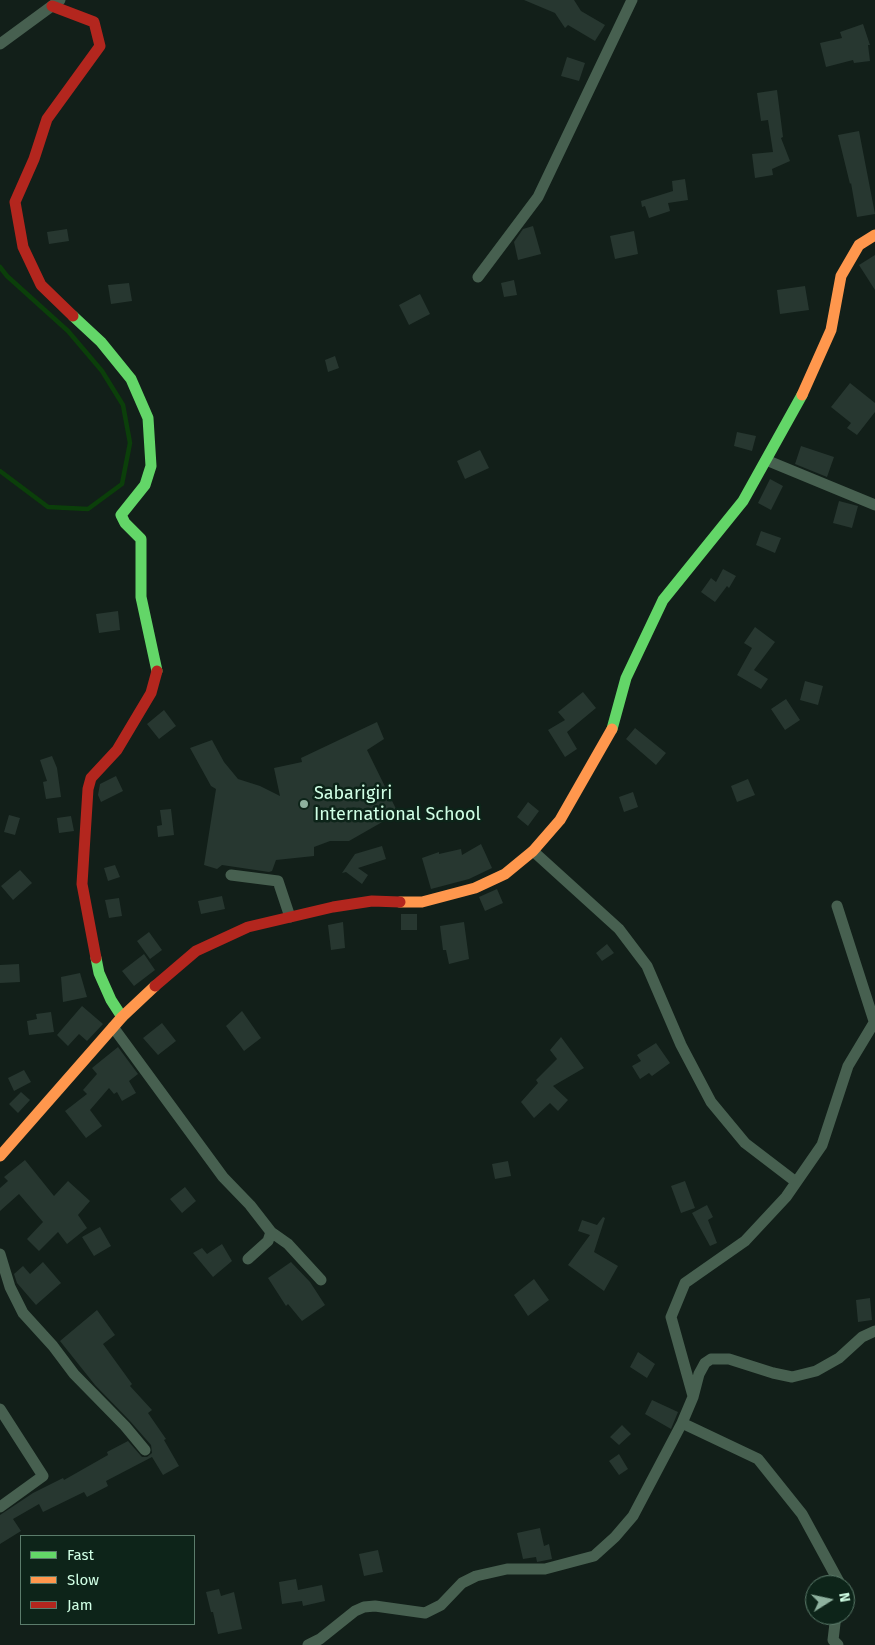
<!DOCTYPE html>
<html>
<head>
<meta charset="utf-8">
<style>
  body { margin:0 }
  #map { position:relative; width:875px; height:1645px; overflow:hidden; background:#121f19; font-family:"Fira Sans",sans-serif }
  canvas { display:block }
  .legend { position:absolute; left:20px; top:1535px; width:175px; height:90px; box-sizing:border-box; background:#0d2419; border:1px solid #5b7c6b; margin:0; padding:6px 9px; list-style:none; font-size:15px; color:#d0ffe5 }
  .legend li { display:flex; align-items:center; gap:10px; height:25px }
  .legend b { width:25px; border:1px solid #5b7c6b }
  .north { position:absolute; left:805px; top:1575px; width:50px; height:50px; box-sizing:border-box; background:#0d2419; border:1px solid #5b7c6b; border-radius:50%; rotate:80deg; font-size:14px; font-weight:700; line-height:20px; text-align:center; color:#d0ffe5 }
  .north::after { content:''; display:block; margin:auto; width:18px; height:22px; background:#8eb19e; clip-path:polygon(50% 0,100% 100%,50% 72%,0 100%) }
</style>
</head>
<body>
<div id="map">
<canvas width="875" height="1645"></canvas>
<ul class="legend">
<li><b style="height:6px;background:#63d668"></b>Fast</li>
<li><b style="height:6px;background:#ff974d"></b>Slow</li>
<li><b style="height:6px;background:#b3261e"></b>Jam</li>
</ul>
<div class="north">N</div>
</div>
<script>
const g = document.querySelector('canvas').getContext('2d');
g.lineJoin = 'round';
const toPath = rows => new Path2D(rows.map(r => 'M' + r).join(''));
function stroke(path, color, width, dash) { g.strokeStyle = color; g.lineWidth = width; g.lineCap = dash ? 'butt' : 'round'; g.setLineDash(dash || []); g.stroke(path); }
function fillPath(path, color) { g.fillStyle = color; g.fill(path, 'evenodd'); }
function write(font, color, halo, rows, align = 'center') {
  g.font = font + ' "Fira Sans",sans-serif'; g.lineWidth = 5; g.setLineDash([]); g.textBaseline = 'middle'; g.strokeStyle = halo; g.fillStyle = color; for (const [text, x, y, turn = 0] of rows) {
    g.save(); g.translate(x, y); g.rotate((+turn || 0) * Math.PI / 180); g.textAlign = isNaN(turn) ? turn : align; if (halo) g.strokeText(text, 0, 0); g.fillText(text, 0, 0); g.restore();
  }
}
stroke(toPath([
  [0,267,7,276,68,331,102,371,123,405,130,443,122,484,88,509,48,507,0,471]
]), '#0b3f0a', 4.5);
fillPath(toPath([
  [524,0,574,0,581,11,605,25,595,41,568,25,565,28,555,13],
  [863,24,870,45,868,45,870,61,854,63,853,60,826,67,820,43,842,38,840,32],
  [567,57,585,63,579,81,561,76],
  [777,90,783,137,781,138,790,161,772,169,773,175,755,178,752,154,773,152,768,120,761,121,757,93],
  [859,131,875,214,857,217,851,183,850,184,838,135],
  [685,179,688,200,668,203,670,211,649,218,645,206,642,207,641,201,673,191,672,181],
  [533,226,541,254,518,260,514,242,523,229],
  [67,229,69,241,49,244,47,232],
  [634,231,638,254,615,259,610,236],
  [875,255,875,290,859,265],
  [514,280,517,295,504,297,501,283],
  [129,283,132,301,111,304,108,285],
  [805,286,809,310,780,314,777,290],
  [420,294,430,314,409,325,399,305],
  [335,356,339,368,328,372,325,360],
  [850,383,875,403,875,412,857,435,847,428,851,423,831,407],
  [737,432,756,436,752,451,734,446],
  [801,446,834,457,827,477,795,464],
  [480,450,489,468,465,479,457,461],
  [770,479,783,486,771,510,758,503],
  [839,501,858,506,852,528,833,523],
  [761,531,781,538,775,553,756,545],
  [723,569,736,576,729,588,727,586,715,602,701,592,711,578,716,582],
  [118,611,120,630,99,633,96,614],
  [755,627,775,642,754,670,768,679,761,689,737,675,752,648,744,643],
  [805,681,823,686,818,705,800,700],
  [583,692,596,708,567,732,577,749,565,757,548,730,565,720,558,712],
  [786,699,800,720,785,730,771,709],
  [164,710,176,726,159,739,147,724],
  [377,722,384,739,367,750,398,813,349,841,330,841,314,847,314,856,276,860,272,871,269,872,222,865,217,869,204,865,216,789,211,786,190,748,212,740,224,762,238,779,260,786,280,796,274,768,302,762,301,758],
  [635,728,666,753,656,765,626,739],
  [52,756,57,768,61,797,46,799,43,782,47,781,40,760],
  [116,776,123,791,101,802,98,795,100,784],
  [748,779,755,795,737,802,731,786],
  [633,792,638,807,624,812,619,797],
  [528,802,539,811,528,826,517,817],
  [171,809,174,835,158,837,157,826,162,825,160,810],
  [9,815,20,818,15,835,4,832],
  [71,816,74,831,59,833,57,818],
  [481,844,492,868,469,879,431,889,422,858,439,852,439,854,461,849,462,855],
  [382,846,386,859,358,868,368,875,362,884,346,872,342,873,355,854],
  [115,865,120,877,108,881,104,868],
  [20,870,32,883,13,900,1,886],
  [497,889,503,903,485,911,479,897],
  [222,896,225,909,201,914,198,901],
  [119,898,122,916,109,918,105,900],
  [401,914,417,914,417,930,401,930],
  [343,922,345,948,331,950,328,925],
  [464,922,469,959,449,964,446,950,443,950,440,926],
  [149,932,162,950,150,959,137,941],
  [607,944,614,953,602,961,596,953],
  [144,954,155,970,134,986,122,971],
  [19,964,20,982,0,983,0,965],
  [80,973,87,997,63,1002,61,977],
  [82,1006,103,1024,87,1041,79,1034,68,1046,57,1035],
  [242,1011,261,1038,244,1051,226,1026],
  [51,1012,54,1032,29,1035,27,1021,37,1019,36,1014],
  [162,1023,176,1041,158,1055,143,1038],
  [561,1037,584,1068,553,1086,568,1100,558,1111,550,1103,534,1118,521,1102,538,1083,536,1080,557,1059,550,1050],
  [656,1043,670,1063,652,1076,649,1073,640,1079,632,1066,641,1061,637,1055],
  [118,1047,138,1074,129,1081,136,1093,122,1101,117,1092,114,1094,109,1088,90,1110,102,1126,86,1138,65,1111,87,1094,83,1090,97,1074,92,1068],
  [24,1070,31,1082,14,1091,8,1078],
  [21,1092,30,1100,18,1113,9,1104],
  [25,1160,54,1196,68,1181,90,1201,78,1215,87,1228,67,1244,58,1232,39,1251,27,1239,43,1222,19,1194,0,1211,0,1188,8,1181,4,1177],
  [508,1161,511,1176,495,1179,492,1164],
  [685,1181,695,1208,681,1213,671,1186],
  [185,1187,196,1201,182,1213,170,1199],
  [707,1205,713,1217,708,1220,717,1243,710,1246,692,1213],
  [603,1217,605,1218,594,1252,618,1266,604,1291,568,1265,590,1235,578,1231,582,1220,597,1225],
  [100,1227,111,1246,94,1256,82,1237],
  [222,1244,232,1261,213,1277,193,1253,202,1248,207,1254],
  [43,1262,61,1283,36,1305,17,1283,14,1274,23,1266,30,1274],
  [291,1262,310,1282,325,1305,302,1321,288,1304,286,1306,268,1278],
  [534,1279,549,1300,528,1316,514,1295],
  [870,1298,872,1320,858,1322,856,1300],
  [97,1310,115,1335,103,1344,132,1384,130,1386,152,1410,148,1413,166,1439,164,1440,179,1466,163,1475,152,1457,106,1481,108,1486,87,1497,84,1492,43,1512,39,1504,13,1519,21,1531,0,1544,0,1515,33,1493,63,1478,64,1480,108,1455,107,1452,128,1441,142,1457,147,1457,152,1453,151,1445,130,1421,95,1385,60,1341],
  [638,1352,655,1364,647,1378,630,1367],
  [652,1400,678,1412,671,1429,645,1414],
  [622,1425,631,1434,619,1445,610,1437],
  [619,1454,628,1469,619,1475,609,1461],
  [540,1528,544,1546,549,1544,552,1559,537,1562,536,1557,523,1559,517,1533],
  [378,1550,383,1572,364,1576,359,1554],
  [296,1579,298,1590,322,1585,325,1601,303,1606,302,1601,282,1604,279,1582],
  [219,1589,221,1596,234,1592,242,1629,218,1634,213,1612,211,1612,206,1592]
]), '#273730');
stroke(toPath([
  [0,44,60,0],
  [478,277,538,197,632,0],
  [766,460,875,505],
  [533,851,619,929,647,966,681,1045,711,1102,745,1143,796,1182],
  [231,875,278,881,290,917],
  [837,906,874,1021],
  [113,1027,223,1177,250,1205,271,1232,268,1241,248,1259],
  [271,1232,288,1244,321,1280],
  [0,1254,10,1287,23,1313,53,1346,74,1374,125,1426,145,1450],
  [693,1396,671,1317,685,1283,745,1241,786,1197,822,1145,848,1066,875,1021],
  [0,1409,43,1476,0,1507],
  [682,1423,758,1459,802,1514,839,1582,839,1585],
  [836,1615,833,1640,838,1645],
  [308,1645,320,1639,355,1611,364,1607,375,1606,425,1613,441,1605,462,1583,476,1576,507,1569,545,1569,594,1556,615,1537,633,1516,682,1423,693,1397,699,1374,705,1363,711,1359,729,1359,773,1373,792,1377,816,1371,839,1358,862,1337,875,1331]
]), '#476050', 11);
stroke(toPath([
  [73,316,101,342,131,379,148,418,151,466,145,485,121,515,125,523,141,539,141,597,157,671],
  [612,729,626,678,663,600,743,501,802,395],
  [96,958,99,973,111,1000,122,1017]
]), '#63d668', 11);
stroke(toPath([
  [802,395,831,330,841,276,859,245,875,235],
  [400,902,422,902,475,888,505,874,533,851,560,820,612,729],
  [0,1156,122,1017,155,986]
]), '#ff974d', 11);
stroke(toPath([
  [52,6,94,22,100,46,47,119,34,159,15,202,23,247,41,285,73,316],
  [96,958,82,884,88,789,91,778,117,750,151,693,157,671],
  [155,986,196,951,248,927,333,907,372,901,400,902]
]), '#b3261e', 11);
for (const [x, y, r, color] of [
  [304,804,5,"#8eb19e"]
]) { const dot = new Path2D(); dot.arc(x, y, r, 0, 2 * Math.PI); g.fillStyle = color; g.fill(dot); stroke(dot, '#0d2419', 2); }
write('18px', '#d0ffe5', '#0d2419', [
  ["Sabarigiri",314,794],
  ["International School",314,815]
], 'left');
</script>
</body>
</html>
